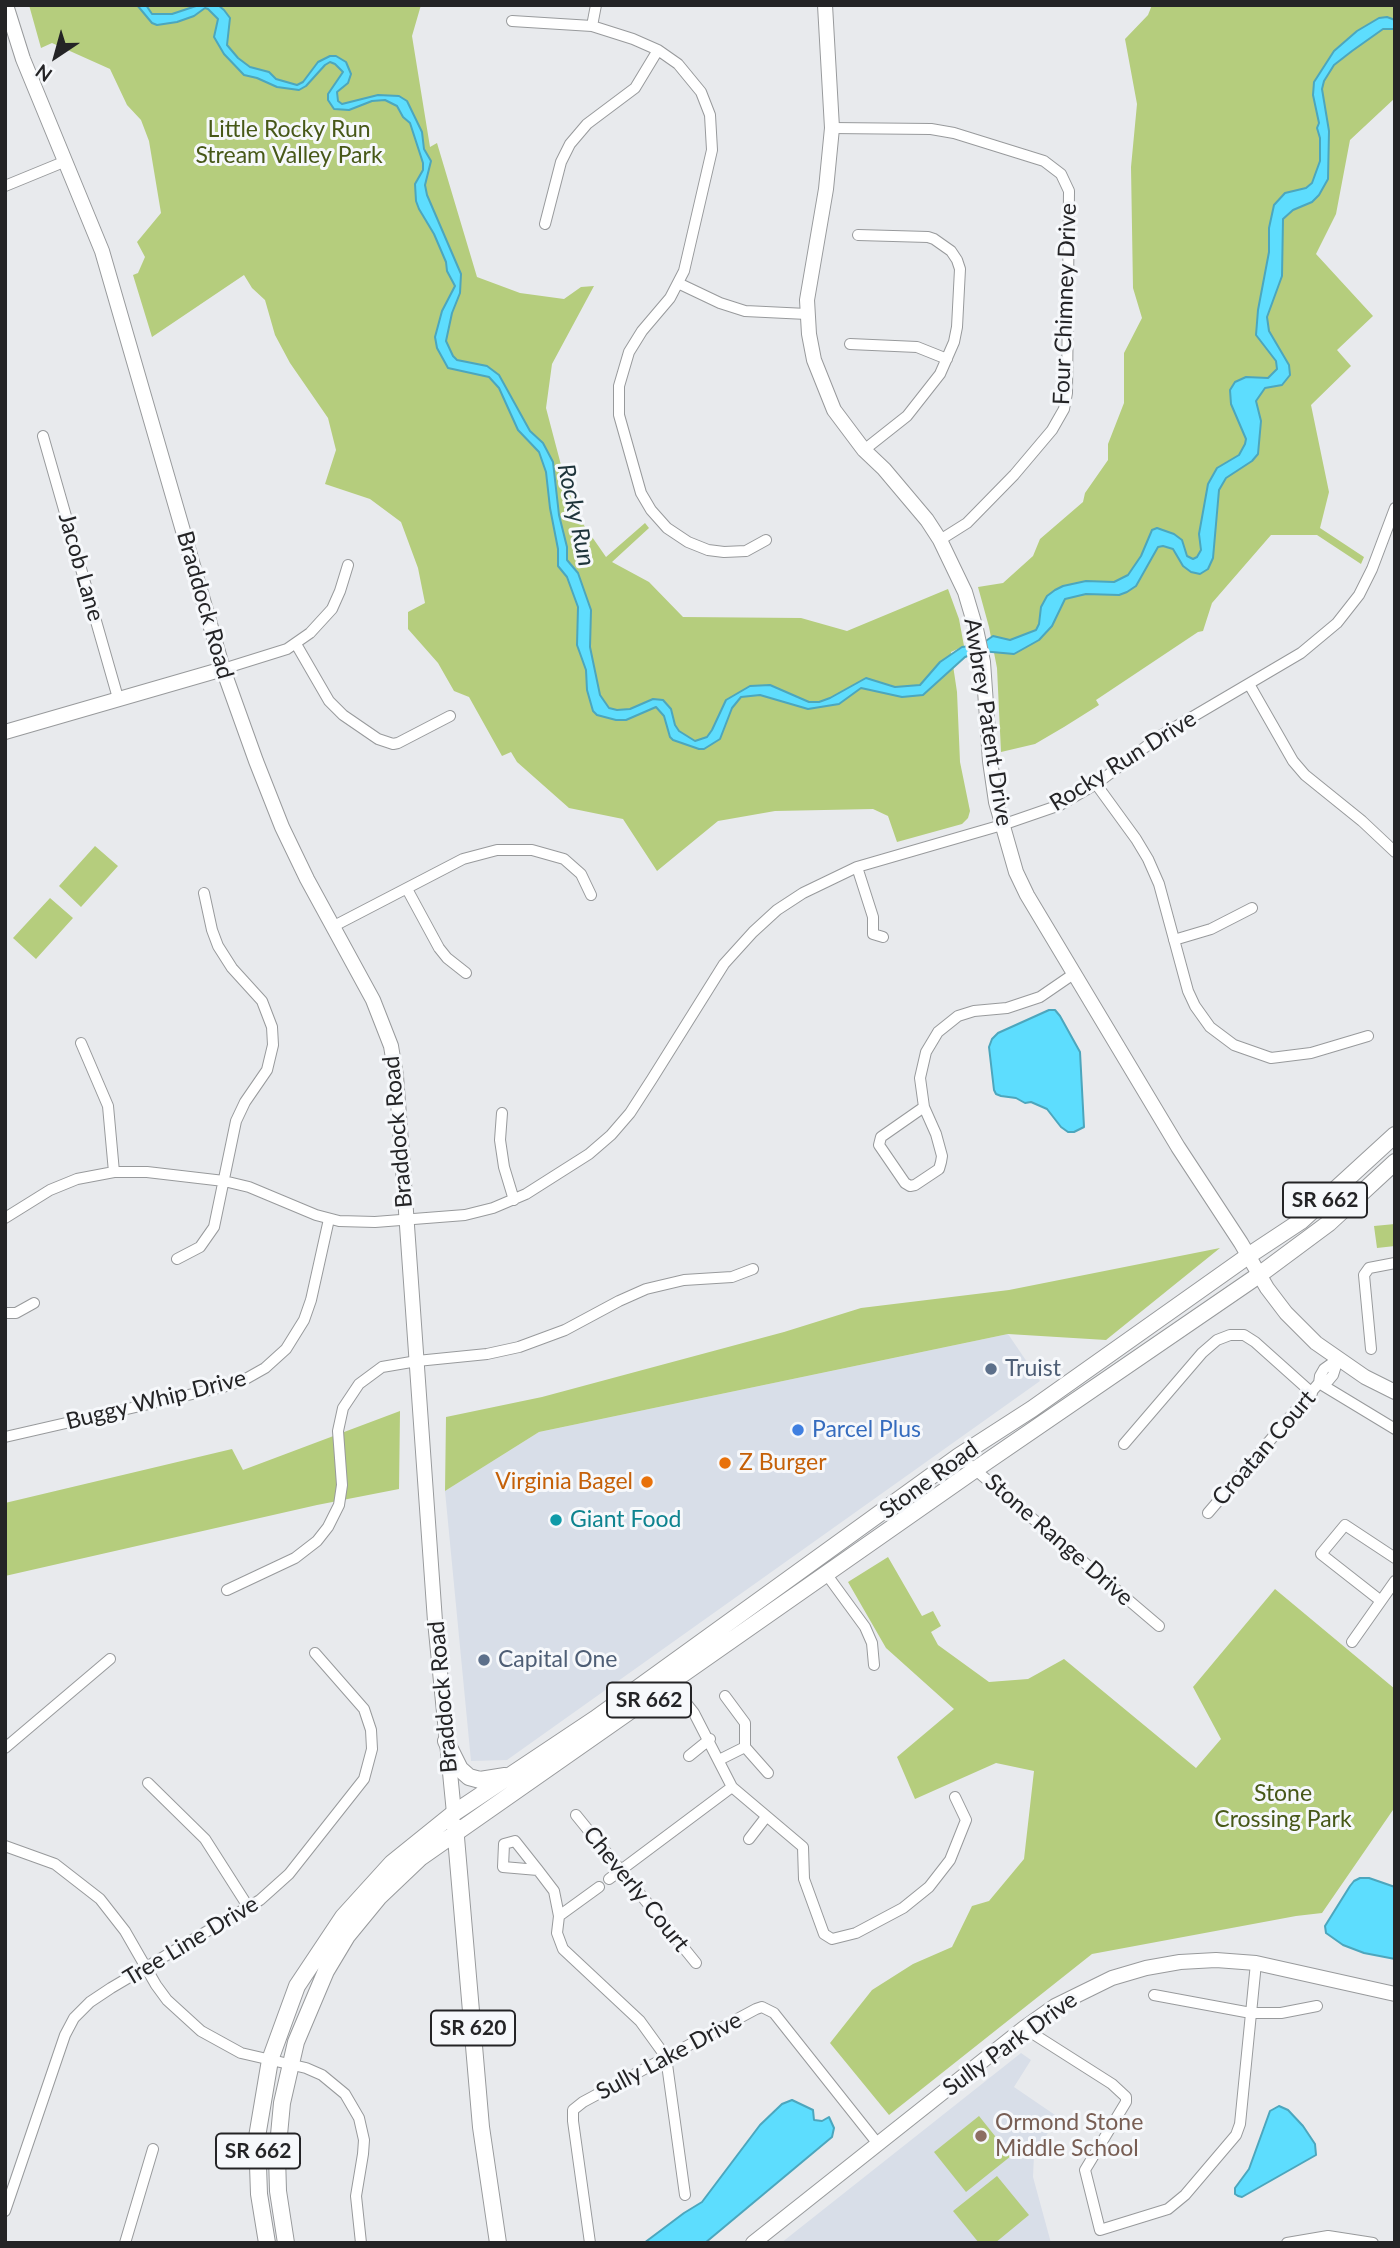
<!DOCTYPE html>
<html>
<head>
<meta charset="utf-8">
<style>
  body { margin:0 }
  #map { position:relative; width:1400px; height:2248px; overflow:hidden; background:#e8eaed; font-family:Lato,sans-serif }
  canvas { display:block }
  .frame { position:absolute; inset:0; border:7px solid #242426; pointer-events:none }
  .north { position:absolute; left:21px; top:21px; width:70px; height:70px; -webkit-text-stroke:5px #f6f8fb; paint-order:stroke; rotate:216deg; font-size:19px; font-weight:700; line-height:28px; text-align:center; color:#242426 }
  .north::after { content:''; display:block; margin:auto; width:24px; height:32px; background:#242426; clip-path:polygon(50% 0,100% 100%,50% 72%,0 100%) }
</style>
</head>
<body>
<div id="map">
<canvas width="1400" height="2248"></canvas>
<div class="frame"></div>
<div class="north">N</div>
</div>
<script>
const g = document.querySelector('canvas').getContext('2d');
g.lineJoin = 'round';
function fillPath(path, color) { g.fillStyle = color; g.fill(path, 'evenodd'); }
const toPath = rows => new Path2D(rows.map(r => 'M' + r).join(''));
function stroke(path, color, width, dash) { g.strokeStyle = color; g.lineWidth = width; g.lineCap = dash ? 'butt' : 'round'; g.setLineDash(dash || []); g.stroke(path); }
function write(font, color, halo, rows, align = 'center') {
  g.font = font + ' Lato,sans-serif'; g.lineWidth = 6; g.setLineDash([]); g.textBaseline = 'middle'; g.strokeStyle = halo; g.fillStyle = color; for (const [text, x, y, turn = 0] of rows) {
    g.save(); g.translate(x, y); g.rotate((+turn || 0) * Math.PI / 180); g.textAlign = isNaN(turn) ? turn : align; if (halo) g.strokeText(text, 0, 0); g.fillText(text, 0, 0); g.restore();
  }
}
fillPath(toPath([
  [1008,1334,1040,1381,507,1760,471,1761,445,1491,539,1432],
  [1021,2053,1031,2060,1014,2087,1058,2117,1034,2155,1033,2177,1051,2243,781,2243]
]), '#d8dee8');
fillPath(toPath([
  [29,5,421,5,412,36,430,147,437,143,477,277,520,293,564,299,581,287,594,286,552,364,546,408,566,484,581,521,606,557,645,523,649,528,612,562,649,582,683,617,801,618,847,631,948,589,959,619,964,646,951,652,957,692,960,762,970,811,968,818,962,824,897,842,888,816,873,809,775,811,718,821,657,871,623,819,569,808,517,762,511,752,502,756,469,697,454,691,438,663,408,629,408,612,425,603,418,568,401,522,370,499,325,484,336,450,328,418,290,363,275,335,265,300,252,288,244,275,152,337,133,275,138,273,145,257,137,242,161,213,149,141,141,120,127,105,110,69,52,43,41,48],
  [1152,5,1395,5,1395,98,1350,140,1336,214,1316,254,1373,316,1337,350,1351,366,1311,405,1329,492,1320,528,1364,557,1361,564,1317,535,1271,535,1212,603,1203,631,1198,632,1096,700,1099,705,1064,727,1035,744,1001,752,997,668,989,627,978,587,1003,583,1033,556,1040,539,1083,502,1085,493,1108,460,1108,444,1124,403,1124,353,1142,318,1133,288,1131,167,1137,104,1125,39,1148,15],
  [95,846,118,866,81,907,59,886],
  [50,898,73,918,36,959,13,938],
  [1395,1224,1395,1246,1377,1248,1374,1226],
  [1220,1248,1106,1340,1008,1334,539,1432,445,1491,446,1417,542,1397,784,1332,861,1308,1009,1290],
  [400,1411,399,1489,317,1505,5,1576,5,1503,232,1449,243,1470],
  [888,1557,922,1616,933,1611,941,1626,931,1632,938,1645,989,1682,1028,1679,1064,1659,1196,1768,1221,1739,1193,1687,1275,1589,1395,1689,1395,1807,1322,1913,1296,1916,1092,1954,889,2115,830,2043,872,1990,913,1964,952,1947,972,1906,989,1901,1024,1859,1034,1771,996,1763,915,1799,897,1757,954,1709,886,1648,848,1582],
  [979,2116,1011,2156,966,2192,934,2152],
  [997,2176,1029,2215,995,2243,979,2243,953,2211]
]), '#b5cd7d');
const water = toPath([
  [137,5,146,5,152,14,172,14,199,5,218,5,224,10,230,18,227,45,238,58,250,67,269,72,276,79,297,85,303,82,318,62,330,56,336,56,346,62,351,74,348,83,337,92,338,101,342,104,378,95,399,96,407,101,422,132,424,149,431,161,425,185,427,195,461,274,460,293,452,313,446,341,453,356,457,360,487,366,499,375,530,431,543,443,553,462,559,515,567,547,567,560,578,573,591,610,590,647,600,695,609,708,617,710,630,709,653,699,663,700,671,709,675,725,679,731,695,741,707,737,712,730,726,700,750,686,770,685,809,702,819,702,830,698,866,678,895,687,920,685,940,662,962,647,980,645,993,636,1010,640,1036,630,1039,624,1041,607,1047,596,1055,590,1063,586,1086,581,1114,582,1128,575,1141,556,1152,530,1157,528,1174,534,1182,540,1187,556,1193,559,1197,557,1201,550,1199,534,1208,484,1217,468,1239,455,1245,444,1246,439,1231,404,1230,390,1235,382,1246,377,1268,378,1277,369,1276,361,1256,335,1258,310,1269,252,1269,228,1274,205,1285,193,1306,188,1312,183,1320,161,1320,138,1317,128,1319,123,1313,95,1314,82,1334,51,1357,31,1379,18,1387,17,1395,20,1395,29,1383,29,1352,51,1334,65,1324,81,1322,89,1329,131,1328,179,1319,195,1312,202,1293,210,1283,219,1282,276,1267,317,1269,331,1289,365,1290,375,1282,385,1265,388,1256,401,1261,421,1258,454,1252,461,1226,478,1219,490,1213,558,1208,569,1200,574,1191,572,1183,566,1173,549,1163,546,1158,547,1136,586,1127,592,1119,595,1086,594,1065,599,1052,626,1039,640,1014,654,981,651,965,657,923,695,902,697,861,688,839,704,808,709,760,695,741,697,732,708,720,739,704,749,699,749,673,740,670,737,664,716,656,707,626,720,616,720,597,715,593,711,587,690,586,670,577,645,578,607,567,577,558,566,558,549,550,508,546,472,539,452,518,430,499,388,489,377,448,368,437,348,435,337,442,311,455,286,447,271,446,262,434,234,419,209,416,201,415,184,423,170,423,163,410,123,403,117,397,106,385,100,372,101,349,110,334,109,328,100,328,94,343,72,335,64,330,62,325,65,306,86,299,90,277,87,257,78,244,75,224,54,214,37,218,19,208,9,205,8,194,16,177,22,157,25,152,23,137,5],
  [1049,1010,1055,1010,1060,1016,1080,1052,1084,1127,1074,1132,1068,1132,1061,1127,1047,1109,1031,1102,1025,1103,1016,1098,1001,1096,996,1094,994,1090,989,1047,992,1039,998,1033,1049,1010],
  [1360,1878,1369,1878,1395,1887,1395,1959,1364,1953,1343,1945,1326,1933,1325,1926,1350,1886,1354,1881,1360,1878],
  [792,2100,813,2110,814,2120,822,2121,829,2117,834,2128,832,2137,705,2243,644,2243,684,2213,702,2202,760,2125,782,2104,792,2100],
  [1279,2106,1288,2110,1303,2126,1315,2144,1316,2155,1242,2197,1238,2196,1235,2194,1235,2188,1249,2169,1270,2111,1279,2106]
]);
fillPath(water, '#5dddfe');
stroke(water, '#4ca6bd', 2);
const street = toPath([
  [512,21,592,26,633,39,658,50,678,64,701,92,710,115,712,150,684,271,670,298,642,331,629,352,619,386,619,415,641,493,651,510,667,528,688,542,708,550,724,552,746,551,766,540],
  [592,26,596,5],
  [832,128,931,129,954,133,1044,161,1061,174,1069,191,1067,393,1064,409,1052,430,1014,475,967,523,940,540],
  [5,186,66,161],
  [545,224,561,162,570,144,587,124,635,88,658,50],
  [858,235,928,237,934,239,951,251,957,260,960,269,957,327,954,342,940,374,907,416,864,450],
  [680,284,720,303,745,311,807,314],
  [850,344,917,347,947,359],
  [43,436,118,698],
  [296,644,329,701,343,715,378,739,393,744,398,743,450,716],
  [223,669,287,649,310,633,332,609,340,591,348,565],
  [1249,684,1293,761,1305,775,1362,821,1395,852],
  [1096,784,1136,839,1148,859,1159,884,1188,991,1195,1006,1210,1027,1234,1045,1271,1058,1311,1053,1368,1036],
  [857,867,873,917,873,934,883,937],
  [407,889,439,948,447,958,466,973],
  [334,926,463,859,497,850,532,850,564,859,581,874,591,895],
  [1174,940,1211,929,1252,908],
  [81,1043,108,1106,114,1172],
  [924,1107,881,1137,879,1145,905,1183,910,1186,915,1185,939,1169,941,1162,942,1156,936,1134,924,1107,920,1078,926,1052,938,1032,958,1016,974,1011,1007,1008,1040,997,1075,973],
  [502,1113,500,1140,504,1167,514,1200],
  [5,1218,50,1190,77,1179,114,1172,147,1172,224,1181,249,1187,316,1215,339,1221,375,1222,465,1215,493,1208,526,1194,589,1154,611,1135,630,1113,652,1079,724,964,753,932,777,910,803,893,857,867,1002,825,1060,805,1096,784,1160,736,1301,653,1337,623,1359,595,1372,569,1395,508],
  [177,1259,200,1247,214,1227,236,1121,245,1102,267,1070,273,1045,272,1027,262,1001,232,968,218,946,212,930,204,893],
  [5,1313,16,1313,34,1303],
  [1371,1349,1364,1275,1369,1268,1395,1263],
  [1319,1383,1395,1429],
  [1319,1383,1328,1381,1333,1375,1338,1359],
  [5,1437,223,1387,242,1381,265,1368,286,1349,304,1320,311,1300,329,1219],
  [1124,1444,1202,1353,1217,1340,1230,1335,1244,1335,1255,1342,1312,1393],
  [959,1456,1159,1626],
  [1208,1513,1319,1383,1320,1376,1324,1369,1338,1359],
  [827,1575,865,1627,872,1643,874,1665],
  [227,1590,295,1558,317,1541,328,1527,339,1505,342,1485,338,1431,343,1408,359,1384,382,1367,417,1361,487,1354,519,1347,565,1330,619,1301,646,1289,684,1280,732,1277,753,1269],
  [1381,1601,1321,1554,1345,1525,1395,1558],
  [1352,1642,1395,1581],
  [668,1680,694,1713,732,1787,803,1847,804,1879,824,1934,832,1939,856,1933,903,1908,929,1887,950,1860,966,1820,955,1797],
  [745,1747,768,1773],
  [5,1748,110,1659],
  [689,1756,710,1739],
  [719,1760,745,1747,745,1723,725,1696],
  [148,1783,205,1839,249,1908],
  [576,1815,696,1963],
  [749,1839,766,1817],
  [5,1846,55,1864,100,1899,125,1931,156,1985,167,2000,201,2031,241,2053,306,2068,322,2075,345,2094,359,2118,364,2140,363,2154,356,2196,361,2243],
  [538,1870,503,1867,504,1844,515,1841,538,1870,554,1891,559,1916,557,1933,563,1949,640,2021,666,2057,685,2195],
  [609,1879,732,1787],
  [559,1916,599,1887],
  [1154,1995,1251,2013,1281,2013,1317,2006],
  [1024,2028,1112,2084,1126,2097,1126,2102,1085,2170,1100,2230,1168,2209,1185,2195,1236,2135,1240,2124,1256,1963],
  [5,2211,65,2035,74,2018,90,2002,111,1988,260,1900,289,1874,364,1779,372,1749,371,1730,364,1709,315,1653],
  [125,2243,153,2149],
  [590,2243,573,2121,573,2110,583,2102,756,2009,762,2007,774,2013,878,2144],
  [1287,2243,1328,2236,1373,2243]
]);
const secondary = toPath([
  [6,5,23,59,102,251,223,669,256,761,282,827,307,879,373,1000,391,1046,396,1076,402,1155,435,1621,454,1813],
  [825,5,832,128,826,189,807,300,809,334,814,360,834,410,864,450,884,469,927,520,940,540,965,592,976,629,983,662,990,761,996,802,1016,872,1027,895,1178,1147,1241,1243,1267,1288,1286,1313,1316,1343,1365,1377,1395,1392],
  [5,732,223,669],
  [753,2243,1024,2028,1055,2006,1112,1978,1146,1968,1180,1962,1216,1960,1256,1963,1395,1994]
]);
const primary = toPath([
  [446,1741,460,1769,469,1777,480,1780,505,1776],
  [455,1826,481,2127,498,2243],
  [267,2243,259,2194,257,2137,270,2060,297,1986,343,1917,392,1863,454,1813,595,1719,959,1456,1032,1409,1248,1256,1301,1221,1395,1135],
  [286,2243,278,2191,277,2156,282,2103,296,2042,326,1971,347,1936,379,1897,420,1858,976,1469,1259,1275,1329,1223,1395,1162]
]);
stroke(street, '#989a9c', 12);
stroke(secondary, '#989a9c', 16);
stroke(primary, '#989a9c', 18);
stroke(street, '#fff', 10);
stroke(secondary, '#fff', 14);
stroke(primary, '#fff', 16);
for (const [x, y, r, color] of [
  [991,1369,7,"#5c6f8a"],
  [798,1430,7,"#3f7fe0"],
  [725,1463,7,"#e8710a"],
  [647,1482,7,"#e8710a"],
  [556,1520,7,"#0f9aa8"],
  [484,1660,7,"#5c6f8a"],
  [981,2136,7,"#8d6e63"]
]) { const dot = new Path2D(); dot.arc(x, y, r, 0, 2 * Math.PI); g.fillStyle = color; g.fill(dot); stroke(dot, '#f6f8fb', 2.5); }
for (const [x, y, w] of [
  [1325,1200,84],
  [649,1700,84],
  [473,2028,84],
  [258,2151,84]
]) { const box = new Path2D(); box.roundRect(x - w / 2, y - 17.5, w, 35, 5); g.fillStyle = '#f6f8fb'; g.fill(box); stroke(box, '#242426', 2); }
write('bold 21px', '#242426', null, [
  ["SR 662",1325,1200],
  ["SR 662",649,1700],
  ["SR 620",473,2028],
  ["SR 662",258,2151]
]);
write('23px', '#475818', '#f6f8fb', [
  ["Little Rocky Run",289,130],
  ["Stream Valley Park",289,156],
  ["Stone",1283,1794],
  ["Crossing Park",1283,1820]
]);
write('23px', '#242426', '#f6f8fb', [
  ["Four Chimney Drive",1065,304,-88],
  ["Jacob Lane",81,567,74],
  ["Braddock Road",205,605,74],
  ["Awbrey Patent Drive",988,722,81],
  ["Rocky Run Drive",1123,761,-32],
  ["Braddock Road",398,1132,-95],
  ["Buggy Whip Drive",156,1400,-14],
  ["Croatan Court",1264,1448,-49],
  ["Stone Road",929,1480,-36],
  ["Stone Range Drive",1059,1540,41],
  ["Braddock Road",443,1697,-95],
  ["Cheverly Court",636,1889,51],
  ["Tree Line Drive",191,1941,-31],
  ["Sully Park Drive",1010,2044,-36],
  ["Sully Lake Drive",669,2056,-28]
]);
write('23px', '#4e5e75', '#f6f8fb', [
  ["Truist",1005,1369],
  ["Capital One",498,1660]
], 'left');
write('23px', '#366cbe', '#f6f8fb', [
  ["Parcel Plus",812,1430]
], 'left');
write('23px', '#c56008', '#f6f8fb', [
  ["Z Burger",739,1463],
  ["Virginia Bagel",633,1482,"right"]
], 'left');
write('23px', '#0d838f', '#f6f8fb', [
  ["Giant Food",570,1520]
], 'left');
write('23px', '#785e54', '#f6f8fb', [
  ["Ormond Stone",995,2123],
  ["Middle School",995,2149]
], 'left');
write('italic 24px', '#1e343a', '#f6f8fb', [
  ["Rocky Run",576,515,78]
]);
</script>
</body>
</html>
